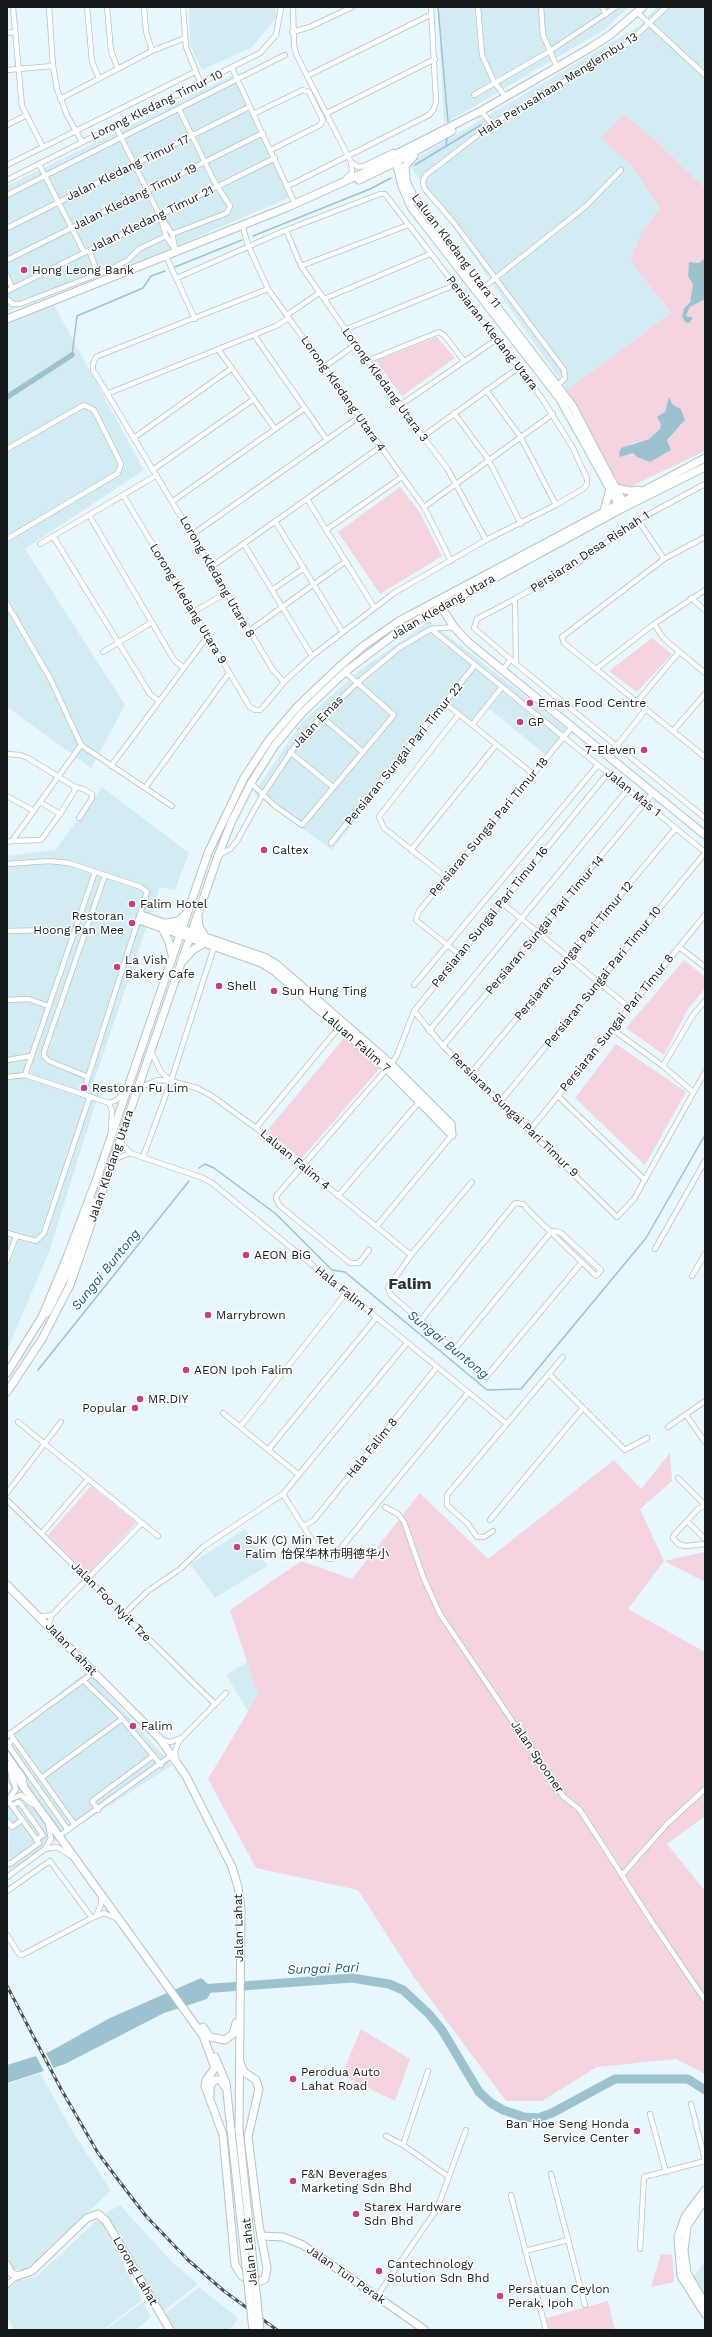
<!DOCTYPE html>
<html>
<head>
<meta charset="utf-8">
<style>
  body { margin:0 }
  #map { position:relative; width:712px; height:2337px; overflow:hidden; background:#e7f7fc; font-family:"Work Sans",sans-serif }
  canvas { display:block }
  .frame { position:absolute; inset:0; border:8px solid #14191b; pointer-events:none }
</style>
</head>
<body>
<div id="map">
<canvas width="712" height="2337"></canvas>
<div class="frame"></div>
</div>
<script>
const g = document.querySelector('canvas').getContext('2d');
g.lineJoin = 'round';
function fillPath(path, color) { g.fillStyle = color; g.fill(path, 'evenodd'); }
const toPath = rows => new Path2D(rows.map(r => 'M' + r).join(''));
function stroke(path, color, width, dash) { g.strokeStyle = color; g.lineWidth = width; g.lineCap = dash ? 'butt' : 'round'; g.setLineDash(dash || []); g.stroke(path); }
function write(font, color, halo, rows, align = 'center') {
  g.font = font + ' "Work Sans","Noto Sans SC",sans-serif'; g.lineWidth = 3; g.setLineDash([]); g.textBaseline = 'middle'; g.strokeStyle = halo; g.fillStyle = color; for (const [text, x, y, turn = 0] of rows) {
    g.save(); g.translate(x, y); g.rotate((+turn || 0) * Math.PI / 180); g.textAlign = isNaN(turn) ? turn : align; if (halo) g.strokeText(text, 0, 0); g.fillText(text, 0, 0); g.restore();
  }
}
fillPath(toPath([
  [189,7,276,7,276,18,252,47,202,70,190,45],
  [438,7,629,7,604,30,444,124],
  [657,7,705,7,705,188,656,141,631,165,660,208,641,233,630,261,671,313,567,390,408,163,639,26],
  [235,74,293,196,141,261,7,312,7,186],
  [54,305,144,470,25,549,125,705,91,768,7,707,7,322],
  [429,621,572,733,550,758,488,708,472,726,446,705,332,850,254,793,303,721,356,673],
  [102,787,189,853,175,890,160,887,91,1090,99,1092,49,1252,7,1350,7,856,55,850],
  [245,1529,267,1566,215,1598,190,1564],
  [250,1660,270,1747,226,1675],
  [87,1671,172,1765,9,1871,7,1735],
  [40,2073,74,2134,111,2190,29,2269,19,2270,11,2268,7,2261,7,2084],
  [120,2205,172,2262,198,2284,164,2311,106,2213],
  [97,2220,103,2224,142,2300,103,2330,14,2330,7,2315,7,2280,23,2280,37,2276],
  [705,2262,705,2297,693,2278],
  [199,2287,238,2318,232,2327,226,2330,175,2330,166,2313],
  [143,2302,151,2317,136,2330,105,2330]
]), '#d3ecf4');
fillPath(toPath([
  [623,114,656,141,705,188,705,258,699,263,689,262,688,276,693,285,692,297,684,308,682,315,687,318,686,316,690,307,705,299,705,451,630,487,624,487,618,483,567,390,671,313,630,261,641,233,660,208,631,165,602,138],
  [669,398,682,425,676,429,667,440,671,450,650,462,637,457,629,444,649,439,660,429],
  [437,337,455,358,402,396,376,361],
  [400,487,419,511,442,556,380,594,338,532],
  [652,638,672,654,637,692,609,671],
  [684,960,705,977,705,988,688,1009,664,1055,626,1028],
  [345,1037,379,1069,301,1159,267,1131],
  [616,1044,686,1092,645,1165,575,1098],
  [670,1453,672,1481,640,1509,664,1561,705,1552,705,1582,664,1561,628,1609,705,1652,705,1816,667,1844,705,1891,705,2074,676,2059,597,2067,542,2101,506,2101,414,1977,358,1890,256,1868,208,1779,258,1695,230,1610,301,1561,352,1579,420,1493,488,1559,614,1460,641,1489],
  [91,1486,136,1523,88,1574,48,1535],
  [361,2029,410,2059,395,2101,342,2075],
  [661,2254,672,2255,674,2282,651,2287],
  [608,2301,615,2330,549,2330,546,2318]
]), '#f3d4e0');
fillPath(toPath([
  [705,258,705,299,690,307,686,316,693,318,689,323,685,322,682,316,684,308,690,302,693,285,688,276,689,262,699,263],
  [669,397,673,405,681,409,685,420,667,440,671,450,650,462,637,457,633,453,620,457,619,453,621,448,649,439,660,429,661,424,657,417,665,412],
  [201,1978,213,1988,207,1999,164,2013,65,2064,7,2083,7,2065,49,2052,110,2018]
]), '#9dc2cf');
fillPath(toPath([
  [45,2051,54,2069,45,2073,35,2054]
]), '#e7f7fc');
stroke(toPath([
  [438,7,448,122],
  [446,146,447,138],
  [415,165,481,125],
  [253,236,370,189,391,178],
  [175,267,242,240],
  [72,355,77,316,143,288,151,276,165,271],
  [199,1168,205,1164,214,1168,276,1214,332,1270,345,1272,487,1390,521,1389,646,1238,705,1135],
  [38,1370,189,1181]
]), '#9dc2cf', 1.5);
stroke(toPath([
  [7,397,72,355]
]), '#9dc2cf', 5.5);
stroke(toPath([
  [201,1989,352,1978,389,1984,403,1990,429,2014,442,2030,479,2092,491,2103,503,2110,524,2117,538,2118,552,2113,615,2079,688,2079,705,2090]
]), '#9dc2cf', 9);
const street = toPath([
  [13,7,22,106,43,147],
  [49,7,53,66,57,89,67,115,82,142],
  [87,7,92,62,99,78],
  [107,7,111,51,118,69],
  [144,7,146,31,152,51],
  [183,7,186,47,201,84],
  [293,7,294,46,297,56,351,162,352,172,346,178],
  [478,7,482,55,494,82,505,96],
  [541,7,543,35,557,67],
  [602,7,606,14],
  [638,13,705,75],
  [292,32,310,27,352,7],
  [7,33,14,32],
  [232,68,295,204],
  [7,70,53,66],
  [307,76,432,14],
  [474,95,550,51,616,7],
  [60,99,152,51,185,38],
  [481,111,492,124],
  [327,113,435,59],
  [253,114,303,90,309,92,323,120,320,125,271,150],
  [7,125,25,116],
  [115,125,159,214,172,234,176,251],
  [353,163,358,167,364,166,393,152],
  [39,164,84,252],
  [7,165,195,72],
  [7,180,260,53,276,35,281,7],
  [288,186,429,115,434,109,436,101,431,7],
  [7,195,285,55],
  [160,216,166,236,176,251],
  [242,224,248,245,268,289,424,507,451,561],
  [7,228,249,107],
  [286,230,301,266,399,406,447,468,486,540],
  [172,234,227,213,230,206,214,181,179,109],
  [89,250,98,274],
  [166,256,195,319],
  [7,260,263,133],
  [301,266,408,225],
  [7,276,12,288],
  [483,288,586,206,621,170],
  [268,289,103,354,96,357,93,364,93,370,273,670,284,682],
  [7,291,275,158],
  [7,299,13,304,20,304,111,269,128,260,139,249,166,236],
  [324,299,430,254],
  [287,315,319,293],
  [344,330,455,285],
  [254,335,327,440],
  [218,349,275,429],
  [367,361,439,332,445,336,464,361],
  [324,367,355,345],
  [557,386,565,378,564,370,455,224,424,188,423,181,426,175,492,124,627,44,666,7],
  [486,390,520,436,556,505],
  [109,393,276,326,289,318],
  [399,406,497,339],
  [454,413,488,459,521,524],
  [135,437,232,368],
  [422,437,518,368],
  [7,449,84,405,94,410,121,464,118,473,7,539],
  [154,469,254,399],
  [705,484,638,520,576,564,515,599,516,664,705,818],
  [123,495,250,707,255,710,260,710,265,705,284,682,312,656,394,593,486,540,556,505,583,489,587,484,587,479,573,448,541,397,385,194,380,194,286,230,177,278],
  [307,499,374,607],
  [173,501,305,408],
  [424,507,553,414],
  [89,515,174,660,184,668],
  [638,520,664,559],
  [275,521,342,631],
  [326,530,402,477],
  [193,534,359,417],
  [53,536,150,694,159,701],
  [705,537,664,559,562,637,564,643,705,757],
  [40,544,157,475],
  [244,544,312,656],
  [211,567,380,447],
  [272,590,304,568],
  [691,598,705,610],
  [515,599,477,619,474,628,516,664],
  [7,604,51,680,81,745,172,806],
  [192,613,226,593],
  [654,624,664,639,705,673],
  [431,629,705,852],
  [249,631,346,561],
  [103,652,152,622],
  [596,669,654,624,705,590],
  [503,670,510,660],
  [637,702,679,652],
  [445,703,533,774],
  [322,717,363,752],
  [472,725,502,687],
  [673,731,705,694],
  [290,752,333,787],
  [7,754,20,755,28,758,75,787,83,789,92,794,92,798,79,818],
  [608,757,646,709],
  [111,766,207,637],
  [251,783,275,806,302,825,394,715,345,672],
  [145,788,229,673],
  [7,796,34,811],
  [40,802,60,814],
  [12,841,41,840,60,814,74,792,75,787],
  [7,842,12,841,81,745],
  [331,843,475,665],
  [411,850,496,745],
  [219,855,230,849,237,841,263,794,302,736,357,683,399,648,431,629,454,627],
  [7,864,49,861,69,863,141,887,147,892,83,1093],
  [447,878,384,828,379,817,459,714],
  [501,902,630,1008],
  [7,931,56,930,73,935],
  [679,947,705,967],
  [460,955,417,921,416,919,419,911,572,727],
  [414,985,598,765],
  [7,1000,29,999,48,1006],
  [414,1011,443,1046,617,1217,634,1199,705,1072],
  [612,1029,663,1066,693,1092],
  [429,1031,628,789],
  [443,1046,653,793],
  [151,1051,161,1072,171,1081],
  [7,1060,31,1056],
  [663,1066,693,1015,705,1001],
  [471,1073,676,828],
  [25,1075,95,872],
  [7,1077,25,1075,109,1103],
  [88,1077,49,1061,44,1056,44,1052,105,875],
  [138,1088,158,1080,171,1081,197,1088,212,1096,256,1128,411,1255],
  [558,1096,645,1180],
  [500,1102,705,853],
  [109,1103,112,1111,111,1130],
  [109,1103,117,1100,125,1089],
  [256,1128,340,1026],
  [530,1130,705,915],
  [120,1141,130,1153,203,1178,212,1183,507,1424],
  [143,1157,171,1081,215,944],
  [113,1160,130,1153],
  [472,1182,411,1255,388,1288,391,1295,486,1377,582,1262],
  [338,1196,420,1101],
  [376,1227,452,1135],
  [7,1233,36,1241,44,1233,90,1096],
  [655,1249,705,1161],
  [369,1250,359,1263,350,1263,280,1206,276,1199,277,1195,391,1064,397,1055,414,1011,608,773],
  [7,1260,16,1237],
  [692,1276,705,1254],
  [421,1320,515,1203,523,1204,533,1215,551,1232,565,1246,590,1270,596,1276,601,1270,561,1233,555,1231,551,1232,455,1349],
  [549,1374,625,1450,647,1438],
  [223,1413,299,1475],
  [686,1415,705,1442],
  [18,1422,158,1536],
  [240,1427,346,1293],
  [668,1427,705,1401],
  [268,1450,376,1318],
  [678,1478,705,1505],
  [7,1493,61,1422],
  [283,1494,320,1553,325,1558,332,1559,468,1393],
  [7,1500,215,1704],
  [705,1505,698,1509,674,1535,673,1538,678,1544,685,1546,705,1544],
  [385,1507,398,1514,404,1522,424,1579,440,1614,563,1796,580,1810,652,1922,705,2000],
  [490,1520,583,1408],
  [687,1521,705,1539],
  [304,1526,314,1520,437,1367],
  [493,1531,484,1537,477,1537,468,1524,447,1505,447,1495,563,1357],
  [42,1533,88,1479],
  [123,1615,149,1590,179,1570,203,1547,283,1494,407,1343],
  [39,1617,52,1615],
  [48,1626,52,1615,142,1523],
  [84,1681,119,1715,161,1765],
  [10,1734,75,1825],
  [7,1736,93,1673],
  [13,1739,8,1745,68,1830],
  [161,1740,171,1742,181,1738],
  [7,1754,23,1777,25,1786],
  [176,1759,175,1751,179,1741,226,1693],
  [11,1770,11,1776,16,1789,8,1800,21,1795,30,1803,36,1805],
  [41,1778,122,1719],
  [7,1784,9,1787,7,1791],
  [7,1799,39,1843,10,1864,7,1863],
  [12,1806,18,1802,20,1803,43,1835,36,1840],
  [98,1810,92,1801,153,1756],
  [7,1821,12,1827,22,1820],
  [59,1836,172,1755],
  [45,1849,57,1847,71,1856],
  [622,1875,667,1824,705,1789],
  [7,1877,45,1849,51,1839,48,1824],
  [7,1891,50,1861,92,1918,22,1955,19,1954,7,1935],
  [96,1916,101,1905,101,1895],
  [92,1918,104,1913,116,1918],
  [691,2104,705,2160],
  [650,2114,666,2172],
  [386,2136,403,2145,449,2177],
  [403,2145,428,2071],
  [551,2174,585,2305],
  [511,2195,546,2330],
  [640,2249,644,2177,705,2161],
  [525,2251,568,2240],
  [7,2285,17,2276],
  [377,2296,437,2209,466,2130]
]);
const secondary = toPath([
  [396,162,402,186,411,207,560,399,620,507],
  [400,167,412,194,423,210,572,405,624,504],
  [406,176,405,166,414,156],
  [359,180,396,162,452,131],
  [7,319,288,207,363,173,390,157,481,111,590,48,610,35,643,7],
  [616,488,630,491,639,490],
  [604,511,610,489],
  [438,602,454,627,468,642,705,835],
  [141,915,264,957,276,964,391,1064,451,1124,452,1135],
  [198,917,199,927,206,938],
  [139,920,261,963,273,970,387,1069,452,1135],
  [167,923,178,921,187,913],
  [162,928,169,942,172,955],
  [183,961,193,950,204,943],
  [47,1313,74,1259,93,1201],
  [7,1373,42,1317,67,1257,97,1178,208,853,244,778,269,740,298,706,339,667,362,647,399,621,705,458],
  [7,1392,42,1339,70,1285,218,856,231,823,251,783,275,745,302,713,345,672,403,628,621,509,705,467],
  [705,2190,685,2217,678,2237,681,2276,705,2314],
  [705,2199,687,2226,684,2251,687,2273,705,2304],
  [261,2236,283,2237,303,2245,425,2330],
  [7,2265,11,2273,17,2276,32,2271,87,2218,98,2214,106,2221,170,2330]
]);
const primary = toPath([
  [7,1585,160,1739,186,1776,232,1867,238,1887,241,1909,239,2129],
  [7,1764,204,2037],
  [203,2027,210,2037,225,2040,233,2034,236,2023],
  [202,2033,215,2068,206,2080,205,2086,223,2135,235,2265,242,2276,257,2283,265,2279,267,2268,259,2225,248,2137,259,2089,256,2080,244,2072,240,2063],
  [215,2057,226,2083,231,2130],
  [210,2094,210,2087,214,2080,220,2080,225,2087]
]);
stroke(street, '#b4c3c8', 6);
stroke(secondary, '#b4c3c8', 9);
stroke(primary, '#b4c3c8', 9);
stroke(street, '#fff', 4.5);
stroke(secondary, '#fff', 7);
stroke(primary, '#fff', 7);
const rail = toPath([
  [7,1986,61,2089,98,2153,119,2181,146,2216,188,2260,224,2291,277,2330]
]);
stroke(rail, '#485053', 3);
stroke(rail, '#fff', 1.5, [4.5]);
const primaryBridge = toPath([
  [239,2129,260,2330],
  [231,2130,253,2330]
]);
stroke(primaryBridge, '#b4c3c8', 9, []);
stroke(primaryBridge, '#fff', 7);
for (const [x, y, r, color] of [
  [24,270,4,"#c44086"],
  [530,703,4,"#c44086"],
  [520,722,4,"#c44086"],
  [644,750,4,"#c44086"],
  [264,850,4,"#c44086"],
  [132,904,4,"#c44086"],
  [132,923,4,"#c44086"],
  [117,967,4,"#c44086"],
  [219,986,4,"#c44086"],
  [274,991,4,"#c44086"],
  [84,1088,4,"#c44086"],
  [246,1255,4,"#c44086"],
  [208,1315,4,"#c44086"],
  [186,1370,4,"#c44086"],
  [140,1399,4,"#c44086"],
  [135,1408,4,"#c44086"],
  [237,1547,4,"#c44086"],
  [133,1726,4,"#c44086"],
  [293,2079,4,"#c44086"],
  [637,2131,4,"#c44086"],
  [293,2181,4,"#c44086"],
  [356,2214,4,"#c44086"],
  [379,2271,4,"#c44086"],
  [500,2296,4,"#c44086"]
]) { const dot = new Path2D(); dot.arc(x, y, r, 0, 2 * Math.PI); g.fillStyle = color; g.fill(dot); stroke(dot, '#fff', 1.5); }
write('12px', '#14191b', '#fff', [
  ["Hala Perusahaan Menglembu 13",558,85,-32],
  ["Lorong Kledang Timur 10",157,105,-26],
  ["Jalan Kledang Timur 17",128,168,-26],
  ["Jalan Kledang Timur 19",135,197,-26],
  ["Jalan Kledang Timur 21",152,219,-26],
  ["Laluan Kledang Utara 11",456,251,53],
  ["Persiaran Kledang Utara",492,333,52],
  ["Lorong Kledang Utara 3",385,385,54],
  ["Lorong Kledang Utara 4",343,394,55],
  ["Persiaran Desa Rishah 1",590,552,-33],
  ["Lorong Kledang Utara 8",217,577,60],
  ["Lorong Kledang Utara 9",188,604,59],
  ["Jalan Kledang Utara",443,607,-30],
  ["Jalan Emas",318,722,-46],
  ["Persiaran Sungai Pari Timur 22",404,754,-51],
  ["Jalan Mas 1",633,793,39],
  ["Persiaran Sungai Pari Timur 18",489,827,-50],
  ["Persiaran Sungai Pari Timur 16",490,917,-51],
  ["Persiaran Sungai Pari Timur 14",545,925,-50],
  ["Persiaran Sungai Pari Timur 12",574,951,-50],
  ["Persiaran Sungai Pari Timur 10",603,977,-51],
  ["Persiaran Sungai Pari Timur 8",617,1023,-51],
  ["Laluan Falim 7",356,1042,41],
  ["Persiaran Sungai Pari Timur 9",514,1115,44],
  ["Laluan Falim 4",295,1160,40],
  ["Jalan Kledang Utara",111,1166,-71],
  ["Hala Falim 1",344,1291,39],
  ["Hala Falim 8",372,1448,-51],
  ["Jalan Foo Nyit Tze",111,1602,45],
  ["Jalan Lahat",71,1649,46],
  ["Jalan Spooner",537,1757,56],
  ["Jalan Lahat",239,1928,-91],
  ["Jalan Lahat",250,2252,-96],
  ["Lorong Lahat",135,2271,60],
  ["Jalan Tun Perak",346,2275,35]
]);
write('12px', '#14191b', '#fff', [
  ["Hong Leong Bank",32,270],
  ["Emas Food Centre",538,703],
  ["GP",528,722],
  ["7-Eleven",636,750,"right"],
  ["Caltex",272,850],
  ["Falim Hotel",140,904],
  ["Restoran",124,916,"right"],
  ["Hoong Pan Mee",124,930,"right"],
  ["La Vish",125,960],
  ["Bakery Cafe",125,974],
  ["Shell",227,986],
  ["Sun Hung Ting",282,991],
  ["Restoran Fu Lim",92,1088],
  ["AEON BiG",254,1255],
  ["Marrybrown",216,1315],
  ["AEON Ipoh Falim",194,1370],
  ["MR.DIY",148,1399],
  ["Popular",127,1408,"right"],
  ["SJK (C) Min Tet",245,1540],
  ["Falim 怡保华林市明德华小",245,1554],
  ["Falim",141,1726],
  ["Perodua Auto",301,2072],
  ["Lahat Road",301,2086],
  ["Ban Hoe Seng Honda",629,2124,"right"],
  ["Service Center",629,2138,"right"],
  ["F&N Beverages",301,2174],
  ["Marketing Sdn Bhd",301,2188],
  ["Starex Hardware",364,2207],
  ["Sdn Bhd",364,2221],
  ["Cantechnology",387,2264],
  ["Solution Sdn Bhd",387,2278],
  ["Persatuan Ceylon",508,2289],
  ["Perak, Ipoh",508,2303]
], 'left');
write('italic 13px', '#155d70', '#fff', [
  ["Sungai Buntong",106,1270,-51],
  ["Sungai Buntong",448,1345,39],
  ["Sungai Pari",323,1969,-2]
]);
write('bold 16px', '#2a363a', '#fff', [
  ["Falim",410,1284]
]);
</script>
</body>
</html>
